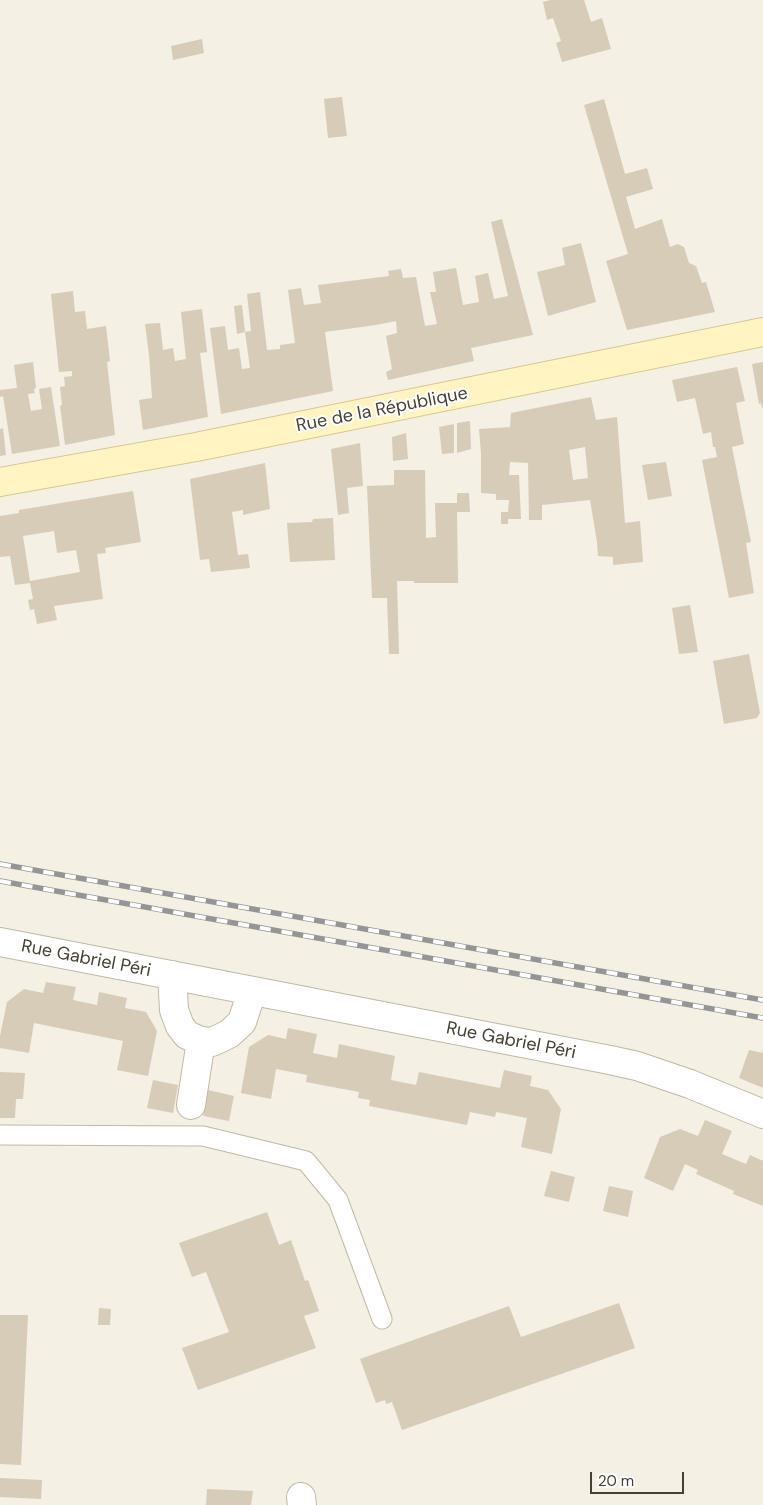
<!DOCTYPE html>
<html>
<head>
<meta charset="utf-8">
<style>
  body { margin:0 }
  #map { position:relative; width:763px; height:1505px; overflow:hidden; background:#f4f0e4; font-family:"DM Sans",sans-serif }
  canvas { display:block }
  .scale { position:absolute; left:590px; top:1472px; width:94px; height:22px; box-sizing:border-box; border:2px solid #464033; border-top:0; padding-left:6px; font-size:15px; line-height:18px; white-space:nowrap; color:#464033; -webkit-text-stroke:4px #fff; paint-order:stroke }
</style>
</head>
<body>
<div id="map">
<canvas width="763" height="1505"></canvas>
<div class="scale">20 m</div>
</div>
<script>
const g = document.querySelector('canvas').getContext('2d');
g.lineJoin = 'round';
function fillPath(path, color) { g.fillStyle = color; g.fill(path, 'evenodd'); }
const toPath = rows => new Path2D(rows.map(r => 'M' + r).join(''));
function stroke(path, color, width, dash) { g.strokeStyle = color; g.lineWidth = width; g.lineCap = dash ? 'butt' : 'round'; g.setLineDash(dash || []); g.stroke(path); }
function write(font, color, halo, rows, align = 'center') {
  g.font = font + ' "DM Sans",sans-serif'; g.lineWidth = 4; g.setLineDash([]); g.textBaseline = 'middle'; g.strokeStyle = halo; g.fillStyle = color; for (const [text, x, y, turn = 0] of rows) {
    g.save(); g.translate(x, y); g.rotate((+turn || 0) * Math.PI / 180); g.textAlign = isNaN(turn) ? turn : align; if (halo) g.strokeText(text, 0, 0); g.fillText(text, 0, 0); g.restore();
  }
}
fillPath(toPath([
  [550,0,584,0,591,22,602,18,611,49,562,62,556,43,561,41,553,18,547,20,543,2],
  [202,39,204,53,173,60,171,46],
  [342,97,347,136,328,138,324,99],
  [604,99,625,174,647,168,653,189,626,197,635,229,662,219,670,247,678,244,684,247,689,263,696,266,702,283,706,282,715,312,627,330,606,261,628,254,584,105],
  [502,219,533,335,471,348,474,361,388,380,386,372,392,369,386,336,397,333,396,321,376,325,325,332,333,391,221,414,210,328,225,326,228,350,239,348,242,369,250,368,245,332,251,331,247,294,260,292,267,350,280,349,280,345,295,343,288,290,301,288,304,305,321,303,318,285,389,276,388,271,401,269,403,278,416,277,425,326,437,324,430,292,436,292,433,272,456,268,463,305,479,302,475,276,488,273,494,299,508,296,491,222],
  [581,243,596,302,548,316,537,272,565,265,562,248],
  [73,291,75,312,85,311,87,329,106,326,110,361,107,362,115,435,65,445,60,406,62,405,60,387,65,386,64,377,72,376,72,371,59,372,51,294],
  [242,305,245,332,237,334,234,306],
  [202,309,207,352,200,353,208,417,143,430,139,400,152,398,149,355,145,324,160,323,163,350,173,348,175,361,186,359,181,312],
  [33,362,36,388,34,389,35,393,28,394,31,411,42,409,39,389,51,387,60,446,12,454,3,396,0,397,0,390,17,388,14,365],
  [763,362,763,408,762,408,761,403,759,404,752,364],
  [737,367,745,401,736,403,744,444,732,447,751,542,746,543,754,593,729,598,702,460,717,457,715,447,713,447,711,432,703,434,695,398,677,402,672,380],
  [591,397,596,420,617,417,625,523,640,521,643,562,613,565,613,557,598,556,597,542,590,500,542,505,542,520,529,520,528,463,510,462,509,475,519,475,521,519,508,519,508,524,501,524,501,512,508,512,509,500,496,500,496,494,481,493,481,453,479,429,510,427,511,413],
  [585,447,588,478,573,480,569,450],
  [470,421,471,449,457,453,457,423],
  [454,424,454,453,442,454,439,427],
  [3,428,6,455,0,456,0,429],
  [406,433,408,459,393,461,392,437],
  [360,443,363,486,347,488,349,513,338,515,331,449],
  [666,462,672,496,648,500,642,465],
  [265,463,270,509,243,515,243,510,232,512,238,555,248,554,250,568,211,572,209,559,200,560,190,479],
  [394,470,425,470,426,538,436,537,435,503,457,503,457,493,469,493,470,512,457,512,458,583,414,583,414,581,397,581,399,654,389,654,387,598,372,598,367,486,394,485],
  [133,491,141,542,105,548,106,553,97,554,103,599,54,606,57,620,37,624,34,609,30,610,28,600,33,599,30,583,15,585,10,556,0,557,0,516,19,513,19,510],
  [54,531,57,553,76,550,80,572,30,581,23,536],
  [333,518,335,560,290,562,287,523,312,522,313,519],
  [690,605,698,652,679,654,672,608],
  [749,654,760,713,757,718,724,724,713,661],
  [46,982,76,987,73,1000,97,1005,99,992,127,998,125,1008,146,1012,157,1031,148,1076,117,1070,123,1041,34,1023,29,1053,0,1048,0,1036,7,1002,24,989,43,993],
  [288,1028,317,1034,313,1053,337,1058,339,1044,395,1056,391,1080,416,1085,419,1072,500,1088,504,1070,532,1076,530,1086,548,1090,561,1109,552,1154,521,1147,527,1118,496,1112,495,1117,470,1112,467,1125,369,1106,370,1100,358,1098,359,1092,306,1082,307,1075,276,1069,271,1099,241,1093,249,1047,268,1035,286,1039],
  [749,1050,763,1053,763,1088,739,1078],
  [0,1072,25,1073,23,1099,16,1099,15,1118,0,1118],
  [153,1080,178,1085,173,1113,147,1108],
  [208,1090,234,1096,229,1121,203,1116],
  [705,1120,732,1131,722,1154,746,1164,750,1155,763,1161,763,1206,733,1194,734,1191,696,1174,698,1170,685,1164,673,1191,644,1178,660,1137,680,1129,698,1136],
  [551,1171,575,1177,569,1202,544,1196],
  [609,1186,633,1191,628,1217,603,1211],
  [267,1212,279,1245,291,1240,305,1281,308,1280,319,1311,304,1316,316,1348,198,1390,182,1348,229,1332,206,1272,192,1277,179,1243],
  [619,1303,635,1348,402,1430,392,1402,386,1404,385,1400,376,1403,360,1359,509,1306,521,1337],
  [99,1308,111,1309,110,1325,98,1325],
  [0,1315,28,1315,21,1465,0,1464],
  [0,1478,42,1480,41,1499,0,1497],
  [207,1489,253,1491,251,1505,206,1505]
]), '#d6ccb8');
const lane = toPath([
  [0,1135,203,1136,306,1161,338,1200,382,1319]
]);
const street = toPath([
  [0,942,610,1060,637,1066,690,1084,763,1114],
  [172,975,174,1010,180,1026,187,1035,201,1041,212,1042,229,1034,242,1022,252,991],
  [191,1105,201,1041],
  [301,1497,302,1505]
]);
const secondary = toPath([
  [0,482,196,447,763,332]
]);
stroke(lane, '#c0b8a5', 21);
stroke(street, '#c0b8a5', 30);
stroke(secondary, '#d8c88e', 30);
stroke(lane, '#fff', 19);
stroke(street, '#fff', 28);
stroke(secondary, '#fff4c2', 28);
const rail = toPath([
  [0,864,763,1000],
  [0,881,763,1018]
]);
stroke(rail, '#959595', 5.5);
stroke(rail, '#fff', 4, [11]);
write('18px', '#464033', '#fff', [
  ["Rue de la République",382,410,-11],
  ["Rue Gabriel Péri",86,959,11],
  ["Rue Gabriel Péri",511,1041,11]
]);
</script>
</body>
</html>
